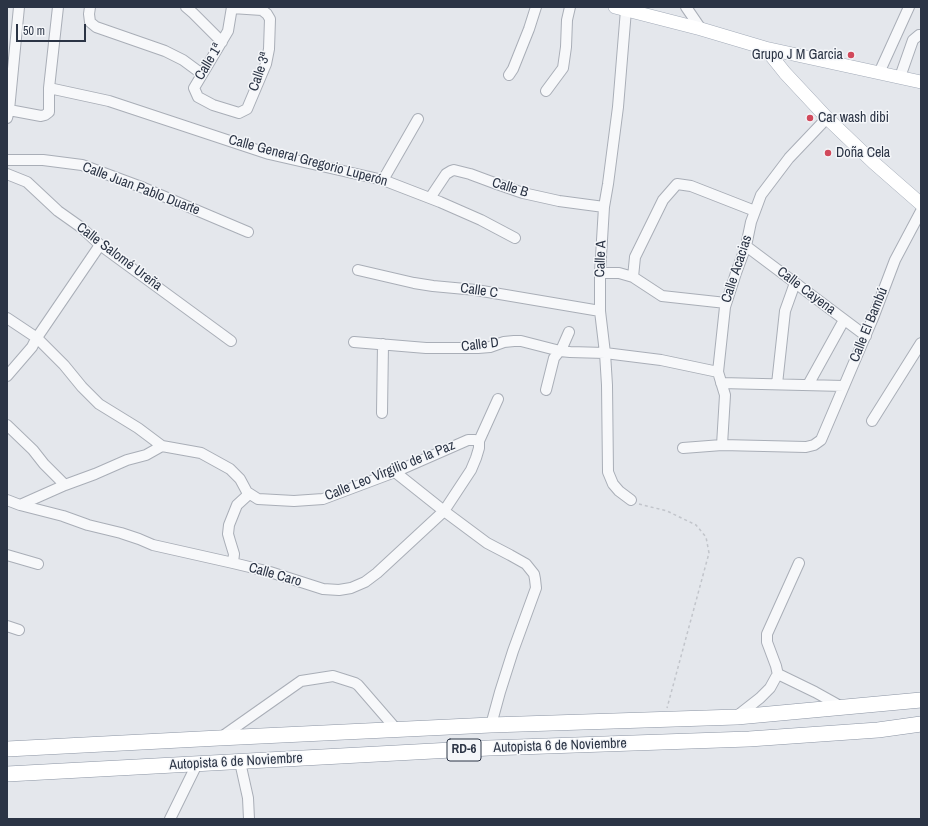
<!DOCTYPE html>
<html>
<head>
<meta charset="utf-8">
<style>
  body { margin:0 }
  #map { position:relative; width:928px; height:826px; overflow:hidden; background:#e4e7ec; font-family:"Archivo Narrow",sans-serif }
  canvas { display:block }
  .frame { position:absolute; inset:0; border:8px solid #2b3445; pointer-events:none }
  .scale { position:absolute; left:16px; top:24px; width:70px; height:18px; box-sizing:border-box; border:2px solid #2b3445; border-top:0; padding-left:5px; font-size:12px; line-height:14px; white-space:nowrap; color:#2b3445; -webkit-text-stroke:3px #f4f6f9; paint-order:stroke }
</style>
</head>
<body>
<div id="map">
<canvas width="928" height="826"></canvas>
<div class="frame"></div>
<div class="scale">50 m</div>
</div>
<script>
const g = document.querySelector('canvas').getContext('2d');
g.lineJoin = 'round';
const toPath = rows => new Path2D(rows.map(r => 'M' + r).join(''));
function stroke(path, color, width, dash) { g.strokeStyle = color; g.lineWidth = width; g.lineCap = dash ? 'butt' : 'round'; g.setLineDash(dash || []); g.stroke(path); }
function write(font, color, halo, rows, align = 'center') {
  g.font = font + ' "Archivo Narrow",sans-serif'; g.lineWidth = 3; g.setLineDash([]); g.textBaseline = 'middle'; g.strokeStyle = halo; g.fillStyle = color; for (const [text, x, y, turn = 0] of rows) {
    g.save(); g.translate(x, y); g.rotate((+turn || 0) * Math.PI / 180); g.textAlign = isNaN(turn) ? turn : align; if (halo) g.strokeText(text, 0, 0); g.fillText(text, 0, 0); g.restore();
  }
}
const minor = toPath([
  [90,7,89,14,90,22,96,27,165,51,183,60,202,74],
  [186,7,193,13,222,42],
  [686,7,701,29],
  [232,8,262,10,267,14,270,19,269,49,266,64,247,109,239,113,213,105,198,97,194,88,228,31,232,7],
  [626,10,618,107,608,184,604,207,600,273,600,311,605,353,607,385,608,472,613,484,619,491,631,500],
  [879,73,909,7],
  [509,75,513,69,529,29,536,7],
  [900,77,913,40,919,35,921,35],
  [49,88,109,101,269,154,383,180,440,202,481,220,515,238],
  [546,91,563,68,566,47,567,20,570,7],
  [9,110,41,116,45,115,49,112,49,88,58,7],
  [7,118,9,110,19,7],
  [7,160,43,160,82,165,144,188,248,232],
  [7,174,27,182,58,211,82,228,100,245,231,341],
  [383,180,418,119],
  [430,198,446,174,451,171,454,170,470,174,497,184,523,193,559,201,604,207],
  [746,246,866,336],
  [358,270,414,283,433,286,476,290,600,311],
  [600,273,619,273,633,277,662,296,726,303],
  [633,277,635,257,663,200,677,184,691,186,755,211],
  [7,318,37,338,64,365,82,387,99,404,138,428,162,446,201,453,230,469,240,479,247,492,258,499,294,501,323,499,395,472,468,440,475,440,479,441],
  [354,342,426,348,478,348,490,347,504,342,514,341,521,341,560,351,570,352,605,353,661,360,718,372],
  [7,376,32,347,36,339,100,245],
  [721,383,844,386],
  [777,384,785,311,795,283],
  [808,385,844,320],
  [546,390,554,358,562,348,569,332],
  [382,413,383,344],
  [872,421,921,343],
  [7,425,33,450,44,464,65,485,95,474,127,460,146,455,162,446],
  [722,445,725,395,718,372,725,307,736,273,746,246,751,222,761,195,789,158,827,118],
  [683,448,722,445,806,447,814,445,821,440,873,318,895,260,921,211],
  [395,472,444,511,487,543,510,555,526,564,534,574,535,579,536,588,513,651,500,692,491,725],
  [7,500,20,505,63,516,88,525,121,533,139,539,153,545,233,563,270,572,323,589,339,590,351,588,365,582,377,573,444,511,471,470,476,458,479,448,479,441,498,399],
  [20,505,65,485],
  [7,555,38,564],
  [233,563,234,554,230,541,228,534,229,525,237,505,249,494],
  [7,626,19,630],
  [778,675,776,666,767,642,767,634,799,563],
  [737,716,760,698,770,688,776,677,780,675,815,692,842,707],
  [220,738,301,681,333,676,355,683,358,685,397,730],
  [240,762,248,798,249,819],
  [170,819,197,764]
]);
const major = toPath([
  [615,7,701,29,765,48,921,82],
  [765,48,785,73,827,118,873,162,921,204]
]);
const highway = toPath([
  [7,749,219,738,491,725,737,717,921,700],
  [7,774,489,748,749,739,878,730,921,724]
]);
stroke(minor, '#a9aeb7', 12);
stroke(major, '#a3abb8', 14);
stroke(highway, '#8b94a3', 16);
stroke(toPath([
  [639,504,667,511,696,525,706,537,709,553,667,708]
]), '#c2c5cb', 1.5, [3, 3]);
stroke(minor, '#f7f8fa', 10);
stroke(major, '#fff', 13);
stroke(highway, '#fff', 15);
for (const [x, y, r, color] of [
  [851,55,4,"#d1495b"],
  [810,118,4,"#d1495b"],
  [828,153,4,"#d1495b"]
]) { const dot = new Path2D(); dot.arc(x, y, r, 0, 2 * Math.PI); g.fillStyle = color; g.fill(dot); stroke(dot, '#f4f6f9', 1.5); }
for (const [x, y, w] of [
  [464,750,34]
]) { const box = new Path2D(); box.roundRect(x - w / 2, y - 11, w, 22, 3); g.fillStyle = '#f4f6f9'; g.fill(box); stroke(box, '#2b3445', 1); }
write('bold 13px', '#2b3445', null, [
  ["RD-6",464,750]
]);
write('14px', '#2b3445', '#f4f6f9', [
  ["Grupo J M Garcia",843,55,"right"],
  ["Car wash dibi",818,118],
  ["Doña Cela",836,153]
], 'left');
write('14px', '#2b3445', '#f4f6f9', [
  ["Calle 1ª",209,62,-59],
  ["Calle 3ª",260,72,-71],
  ["Calle General Gregorio Luperón",308,161,15],
  ["Calle B",510,188,17],
  ["Calle Juan Pablo Duarte",141,189,21],
  ["Calle Salomé Ureña",119,257,37],
  ["Calle A",601,259,-88],
  ["Calle Acacias",737,269,-72],
  ["Calle C",479,291,8],
  ["Calle Cayena",806,291,37],
  ["Calle El Bambú",869,325,-68],
  ["Calle D",480,345,-7],
  ["Calle Leo Virgilio de la Paz",390,471,-22],
  ["Calle Caro",275,575,16],
  ["Autopista 6 de Noviembre",560,746,-2],
  ["Autopista 6 de Noviembre",236,762,-3]
]);
</script>
</body>
</html>
